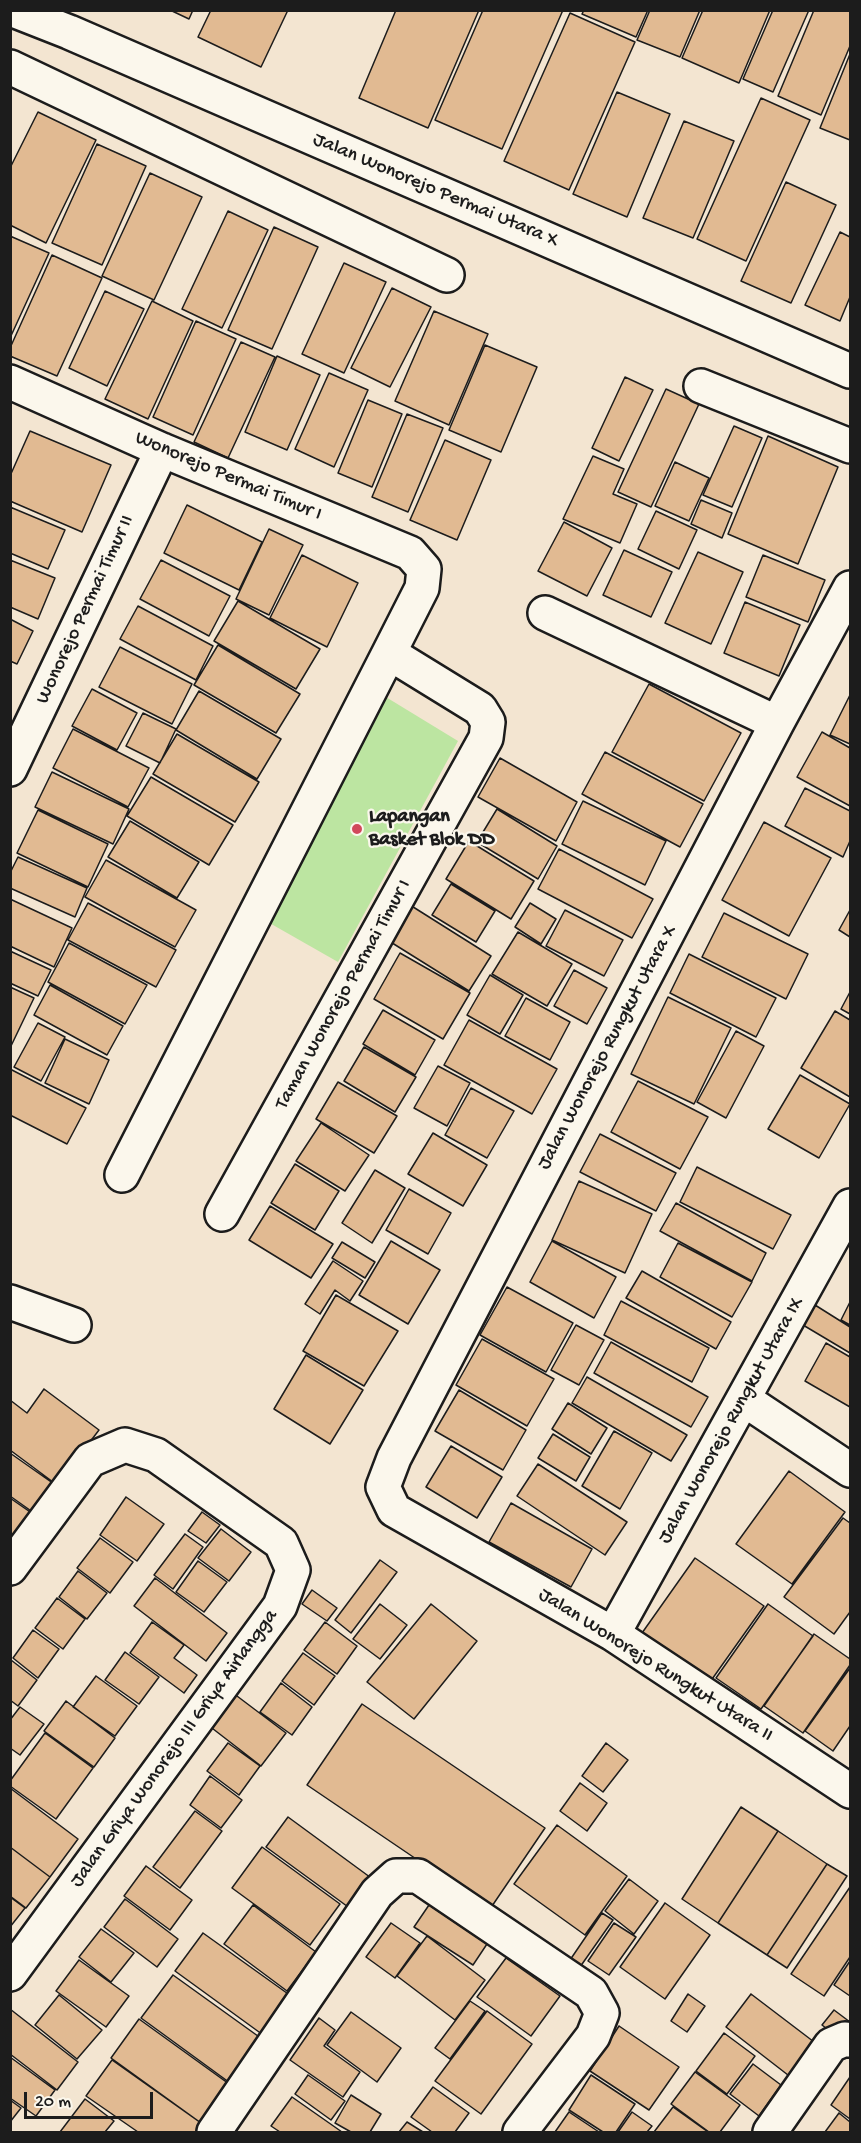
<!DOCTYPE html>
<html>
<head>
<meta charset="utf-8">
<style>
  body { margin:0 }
  #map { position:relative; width:861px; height:2143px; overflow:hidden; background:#f3e5d1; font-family:"Gochi Hand",sans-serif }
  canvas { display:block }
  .frame { position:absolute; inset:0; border:12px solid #1c1c1c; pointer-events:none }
  .scale { position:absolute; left:24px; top:2092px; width:129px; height:27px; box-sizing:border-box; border:3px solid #1c1c1c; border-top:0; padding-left:8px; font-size:18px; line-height:21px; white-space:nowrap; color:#1c1c1c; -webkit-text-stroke:4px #fbf7ec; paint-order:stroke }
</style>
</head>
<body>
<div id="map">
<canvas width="861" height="2143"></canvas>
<div class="frame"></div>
<div class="scale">20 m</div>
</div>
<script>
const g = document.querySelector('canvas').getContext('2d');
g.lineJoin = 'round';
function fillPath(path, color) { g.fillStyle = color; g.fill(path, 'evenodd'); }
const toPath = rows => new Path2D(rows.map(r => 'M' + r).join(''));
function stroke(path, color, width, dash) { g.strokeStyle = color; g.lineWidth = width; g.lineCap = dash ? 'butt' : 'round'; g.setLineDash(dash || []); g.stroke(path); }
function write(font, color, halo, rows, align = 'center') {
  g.font = font + ' "Gochi Hand",sans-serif'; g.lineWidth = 4.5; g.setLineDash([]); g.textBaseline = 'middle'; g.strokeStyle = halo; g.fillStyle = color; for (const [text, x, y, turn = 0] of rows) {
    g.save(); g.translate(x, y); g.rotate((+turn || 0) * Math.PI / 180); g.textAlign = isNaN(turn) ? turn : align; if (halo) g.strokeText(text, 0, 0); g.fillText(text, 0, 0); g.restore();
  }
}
fillPath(toPath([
  [376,691,458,741,338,962,259,917]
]), '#bce5a1');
const building = toPath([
  [170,10,193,10,189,19,170,10],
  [211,10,288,10,261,67,198,37,211,10],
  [396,10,479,10,428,128,359,98,396,10],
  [483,10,563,10,502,149,435,120,483,10],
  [584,10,648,10,636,37,582,14,584,10],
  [650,10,700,10,680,57,637,40,650,10],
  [703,10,770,10,739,83,682,58,703,10],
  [773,10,809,10,773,92,743,79,773,10],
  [814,10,850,11,850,46,821,115,778,96,814,10],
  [570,13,635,42,569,190,504,161,570,13],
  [850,54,850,140,820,128,850,54],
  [617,92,670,114,627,217,573,194,617,92],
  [761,98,810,120,746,261,697,239,761,98],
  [38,112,96,140,46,243,10,225,10,168,38,112],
  [684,121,734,141,693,238,643,218,684,121],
  [97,144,146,166,102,265,52,243,97,144],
  [150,173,202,197,154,300,102,276,150,173],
  [786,182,836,205,791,303,741,281,786,182],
  [228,211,268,230,222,328,182,309,228,211],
  [274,227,318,247,272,349,228,330,274,227],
  [840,232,850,237,850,297,840,321,805,305,840,232],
  [10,236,49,253,10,338,10,236],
  [52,255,102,278,57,376,10,356,10,348,52,255],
  [344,263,386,282,344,373,302,354,344,263],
  [392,288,431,307,390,387,351,368,392,288],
  [105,291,144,309,107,386,69,368,105,291],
  [152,301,193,321,148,419,105,399,152,301],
  [434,311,488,334,449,425,395,401,434,311],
  [196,321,236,339,193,435,153,417,196,321],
  [241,342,275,357,228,458,194,442,241,342],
  [485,345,537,367,501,452,449,430,485,345],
  [277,356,320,375,287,450,245,432,277,356],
  [329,373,368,390,334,467,295,449,329,373],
  [625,377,653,390,619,461,592,448,625,377],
  [666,389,699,404,651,507,618,492,666,389],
  [368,400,402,414,372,487,338,473,368,400],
  [407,414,443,428,408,512,372,497,407,414],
  [734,426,762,438,732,507,703,495,734,426],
  [30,431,111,465,82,532,10,501,10,476,30,431],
  [768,436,838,467,798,564,728,534,768,436],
  [445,440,491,460,457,540,410,520,445,440],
  [593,456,624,469,613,494,637,504,620,543,563,519,593,456],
  [675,462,709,478,689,521,655,506,675,462],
  [701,500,732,513,722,538,691,524,701,500],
  [187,505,262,542,239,590,164,553,187,505],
  [10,507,65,530,48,569,10,553,10,507],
  [656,511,697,530,679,569,638,549,656,511],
  [564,522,612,548,587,596,538,571,564,522],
  [269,529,303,545,269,615,236,599,269,529],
  [624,550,672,572,651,617,603,595,624,550],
  [698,552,743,572,711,644,665,623,698,552],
  [302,555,358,583,327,647,270,618,302,555],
  [763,555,825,580,808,622,746,597,763,555],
  [10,560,55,578,38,619,10,607,10,560],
  [161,560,230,596,209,636,140,599,161,560],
  [238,601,320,649,296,689,214,641,238,601],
  [745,602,800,625,779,676,724,653,745,602],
  [138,606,213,646,196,680,120,639,138,606],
  [10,619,33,631,17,664,10,661,10,619],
  [218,645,300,694,276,733,194,685,218,645],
  [120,647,192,684,172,724,99,687,120,647],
  [649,684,741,733,704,801,612,752,649,684],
  [92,689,137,713,117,750,72,726,92,689],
  [199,691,281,739,257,779,176,730,199,691],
  [850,695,850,744,830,735,850,695],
  [143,713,176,729,160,763,126,746,143,713],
  [73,729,149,768,128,807,53,768,73,729],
  [822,732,850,748,850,806,797,777,822,732],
  [177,734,259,782,235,822,153,774,177,734],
  [605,752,703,804,680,847,582,794,605,752],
  [500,758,577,802,556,841,478,797,500,758],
  [52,772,129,809,113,844,35,807,52,772],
  [151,777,233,825,209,865,127,816,151,777],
  [805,788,850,811,850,841,843,857,785,826,805,788],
  [583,801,666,841,645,885,562,844,583,801],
  [497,809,557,846,538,879,477,842,497,809],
  [38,810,108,844,88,887,17,853,38,810],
  [130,821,199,862,177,898,108,857,130,821],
  [764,822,831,858,789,936,722,900,764,822],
  [469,841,534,881,511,919,446,879,469,841],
  [559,849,653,899,632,938,538,889,559,849],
  [18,857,87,888,75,917,10,888,10,873,18,857],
  [106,860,196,910,175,947,85,897,106,860],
  [451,884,495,911,476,942,432,915,451,884],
  [10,899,72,928,54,967,10,946,10,899],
  [88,903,176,950,156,987,68,940,88,903],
  [530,903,556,919,541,944,515,927,530,903],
  [410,905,491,956,469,991,389,941,410,905],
  [565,910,623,940,604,976,546,946,565,910],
  [850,910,850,937,839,930,850,910],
  [724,913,808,954,786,999,702,957,724,913],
  [518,932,572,964,547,1006,492,974,518,932],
  [69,943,147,985,125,1024,48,982,69,943],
  [10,951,51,970,38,996,10,983,10,951],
  [400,953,470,993,443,1039,374,999,400,953],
  [689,954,776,998,756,1037,670,993,689,954],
  [574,970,607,988,587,1024,554,1006,574,970],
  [490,975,523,995,500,1034,467,1015,490,975],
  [50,985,123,1026,107,1055,34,1015,50,985],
  [10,987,34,998,11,1046,10,1046,10,987],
  [850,992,850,1014,841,1009,850,992],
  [668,997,731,1028,694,1104,631,1074,668,997],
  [526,998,570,1022,550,1060,505,1036,526,998],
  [383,1010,435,1040,415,1075,363,1044,383,1010],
  [835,1011,850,1020,850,1097,801,1068,835,1011],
  [469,1020,557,1069,532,1114,444,1065,469,1020],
  [38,1023,65,1037,41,1081,14,1067,38,1023],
  [736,1031,764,1046,726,1118,697,1102,736,1031],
  [65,1039,109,1060,89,1104,45,1083,65,1039],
  [364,1047,416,1077,395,1112,344,1081,364,1047],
  [438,1066,470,1083,447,1126,414,1108,438,1066],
  [10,1069,86,1108,67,1144,10,1115,10,1069],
  [800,1075,850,1104,819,1158,768,1129,800,1075],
  [638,1081,708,1117,680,1169,611,1132,638,1081],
  [338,1082,397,1116,374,1153,316,1119,338,1082],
  [471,1088,514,1111,487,1158,445,1135,471,1088],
  [321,1123,369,1155,345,1191,296,1161,321,1123],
  [433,1133,487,1165,463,1206,408,1174,433,1133],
  [600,1134,676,1173,656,1211,580,1172,600,1134],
  [295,1164,339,1191,315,1230,271,1203,295,1164],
  [697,1167,791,1215,773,1249,680,1202,697,1167],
  [375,1170,405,1188,372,1243,342,1223,375,1170],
  [579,1181,652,1214,625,1273,552,1240,579,1181],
  [409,1189,451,1213,428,1254,386,1230,409,1189],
  [676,1203,766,1253,752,1281,660,1231,676,1203],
  [270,1206,333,1244,311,1278,249,1240,270,1206],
  [391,1241,440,1270,408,1324,359,1295,391,1241],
  [552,1241,616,1277,594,1318,530,1282,552,1241],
  [342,1242,375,1262,365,1278,332,1258,342,1242],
  [678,1243,752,1282,732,1317,660,1277,678,1243],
  [333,1261,363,1281,350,1301,335,1290,320,1314,305,1304,333,1261],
  [642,1271,731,1322,716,1349,626,1298,642,1271],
  [507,1287,573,1323,546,1372,480,1335,507,1287],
  [336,1295,398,1331,364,1386,303,1351,336,1295],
  [621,1301,709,1348,692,1382,604,1335,621,1301],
  [850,1302,850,1325,841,1320,850,1302],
  [815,1305,850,1327,850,1353,803,1325,815,1305],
  [576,1325,604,1340,579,1385,551,1370,576,1325],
  [482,1339,554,1379,527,1426,456,1385,482,1339],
  [611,1342,708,1397,691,1427,594,1373,611,1342],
  [826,1343,850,1357,850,1407,805,1381,826,1343],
  [306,1355,363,1390,330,1444,274,1409,306,1355],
  [587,1377,687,1435,671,1461,572,1403,587,1377],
  [44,1389,99,1430,57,1485,10,1450,10,1400,27,1413,44,1389],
  [459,1390,526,1430,503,1470,435,1431,459,1390],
  [568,1403,607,1428,591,1454,552,1429,568,1403],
  [614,1431,652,1453,620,1509,582,1486,614,1431],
  [553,1434,590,1457,576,1481,538,1458,553,1434],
  [451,1446,502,1477,477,1518,426,1487,451,1446],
  [10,1453,54,1484,34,1513,10,1496,10,1453],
  [538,1464,627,1522,605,1555,517,1496,538,1464],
  [789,1471,845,1512,792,1584,736,1544,789,1471],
  [126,1497,164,1524,137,1561,100,1535,126,1497],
  [10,1498,33,1514,10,1545,10,1498],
  [511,1503,592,1549,571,1587,489,1542,511,1503],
  [202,1512,220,1525,206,1543,188,1531,202,1512],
  [843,1518,850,1523,850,1612,834,1634,784,1597,843,1518],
  [221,1529,251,1552,229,1581,198,1558,221,1529],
  [185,1534,203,1547,173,1589,154,1575,185,1534],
  [100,1538,133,1562,110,1593,77,1568,100,1538],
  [695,1558,764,1606,710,1682,642,1633,695,1558],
  [380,1560,397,1572,351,1633,335,1620,380,1560],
  [198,1561,227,1582,204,1612,176,1592,198,1561],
  [78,1571,107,1593,87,1619,59,1597,78,1571],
  [155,1578,227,1633,206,1661,134,1606,155,1578],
  [312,1590,337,1608,327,1621,302,1604,312,1590],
  [57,1598,85,1619,63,1649,35,1628,57,1598],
  [380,1604,407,1625,380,1659,353,1639,380,1604],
  [431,1604,477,1641,414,1719,367,1682,431,1604],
  [768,1604,813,1636,761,1709,716,1678,768,1604],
  [152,1622,184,1645,174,1658,197,1675,184,1693,130,1653,152,1622],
  [325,1622,357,1646,337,1674,304,1650,325,1622],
  [33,1630,59,1649,38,1678,13,1658,33,1630],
  [814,1634,850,1659,850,1665,803,1733,764,1706,814,1634],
  [125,1652,159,1677,139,1704,105,1680,125,1652],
  [303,1653,335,1676,314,1705,282,1681,303,1653],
  [11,1660,37,1680,18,1706,10,1700,11,1660],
  [850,1668,850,1726,833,1751,805,1731,850,1668],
  [96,1676,137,1706,115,1736,73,1707,96,1676],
  [281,1683,312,1707,292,1735,260,1712,281,1683],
  [233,1693,286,1733,261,1766,208,1725,233,1693],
  [66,1701,115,1738,94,1767,44,1731,66,1701],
  [362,1704,545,1828,490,1909,307,1785,362,1704],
  [20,1707,44,1724,20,1755,10,1748,10,1720,20,1707],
  [45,1733,93,1768,56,1819,10,1786,10,1781,45,1733],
  [228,1743,260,1766,239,1795,207,1771,228,1743],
  [606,1743,628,1760,603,1792,582,1776,606,1743],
  [210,1776,242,1800,221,1828,190,1805,210,1776],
  [580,1783,607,1803,587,1831,560,1811,580,1783],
  [10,1788,78,1839,50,1877,10,1847,10,1788],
  [741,1807,778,1831,718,1923,682,1899,741,1807],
  [195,1811,222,1831,180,1888,153,1867,195,1811],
  [288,1817,378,1883,355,1912,266,1847,288,1817],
  [557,1825,627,1876,585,1935,514,1884,557,1825],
  [778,1831,827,1864,767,1955,718,1923,778,1831],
  [10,1847,50,1877,26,1908,10,1896,10,1847],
  [262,1847,340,1904,310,1945,232,1888,262,1847],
  [827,1864,847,1876,787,1968,767,1955,827,1864],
  [146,1866,192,1900,170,1930,124,1896,146,1866],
  [629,1879,658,1901,634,1934,605,1911,629,1879],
  [850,1887,850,1957,824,1996,791,1974,850,1887],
  [10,1897,25,1908,10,1927,10,1897],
  [125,1899,178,1939,157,1967,104,1927,125,1899],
  [665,1903,710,1935,665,1999,620,1967,665,1903],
  [253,1905,316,1952,287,1991,224,1944,253,1905],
  [429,1905,487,1944,473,1965,414,1927,429,1905],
  [602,1913,613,1920,580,1967,570,1960,602,1913],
  [391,1923,420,1943,395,1978,366,1957,391,1923],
  [614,1923,636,1937,609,1975,588,1961,614,1923],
  [101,1929,134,1953,111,1982,79,1957,101,1929],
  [203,1933,298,2001,270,2040,175,1971,203,1933],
  [427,1936,485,1980,455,2020,397,1976,427,1936],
  [506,1958,560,1996,531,2036,477,1997,506,1958],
  [79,1960,129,1996,106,2027,56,1991,79,1960],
  [850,1961,850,1996,834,1985,850,1961],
  [173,1975,269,2044,237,2088,141,2018,173,1975],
  [688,1994,705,2006,687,2032,671,2021,688,1994],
  [751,1994,822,2048,797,2082,726,2027,751,1994],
  [59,1995,102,2030,77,2059,35,2025,59,1995],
  [470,2001,485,2011,450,2059,435,2048,470,2001],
  [10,2009,78,2062,57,2090,10,2054,10,2009],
  [834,2010,850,2022,840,2039,822,2025,834,2010],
  [487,2011,532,2044,481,2114,435,2081,487,2011],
  [351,2012,401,2048,377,2082,327,2045,351,2012],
  [319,2018,335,2030,324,2046,360,2072,343,2097,290,2060,319,2018],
  [139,2019,236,2089,208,2128,111,2058,139,2019],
  [619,2026,679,2067,649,2110,590,2071,619,2026],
  [724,2033,755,2056,727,2094,696,2071,724,2033],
  [10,2057,55,2090,36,2116,10,2098,10,2057],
  [112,2060,208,2128,205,2132,138,2132,86,2096,112,2060],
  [753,2064,781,2085,759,2116,730,2094,753,2064],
  [695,2072,740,2105,720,2132,709,2132,671,2104,695,2072],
  [308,2075,345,2101,331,2120,295,2094,308,2075],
  [591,2075,635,2104,616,2132,603,2132,569,2110,591,2075],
  [850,2077,850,2119,831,2105,850,2077],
  [433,2087,469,2113,455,2132,432,2132,411,2117,433,2087],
  [351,2095,381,2114,370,2132,351,2132,335,2123,351,2095],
  [292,2097,342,2132,280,2132,271,2126,292,2097],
  [85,2099,114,2121,105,2132,60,2132,85,2099],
  [10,2100,21,2108,10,2122,10,2100],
  [673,2107,708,2132,654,2132,673,2107],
  [569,2112,599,2132,555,2132,569,2112],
  [632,2112,652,2126,647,2132,618,2132,632,2112],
  [839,2113,850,2122,850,2132,825,2132,839,2113],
  [407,2122,423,2132,399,2132,407,2122]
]);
fillPath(building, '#e1ba92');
stroke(building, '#1c1c1c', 1.5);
const street = toPath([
  [13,10,69,32,850,371],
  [10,67,447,275],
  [10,382,162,450,410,553,424,569,422,588,389,653,122,1175],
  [701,386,850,446],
  [850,588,777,723,394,1458,383,1487,394,1510,613,1634,850,1791],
  [545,613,777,723],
  [10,769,162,450],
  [222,1214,486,738,488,722,480,709,389,653],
  [10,1302,74,1325],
  [745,1400,850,1470],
  [10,1568,90,1460,125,1445,156,1455,281,1543,293,1570,280,1606,10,1974],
  [613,1634,850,1206],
  [214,2132,377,1893,396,1876,418,1876,591,1993,602,2013,593,2036,520,2132],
  [770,2132,831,2045,845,2039,850,2040]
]);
stroke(street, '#1c1c1c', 38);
stroke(street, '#fbf7ec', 33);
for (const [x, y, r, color] of [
  [357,829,6,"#d1495b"]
]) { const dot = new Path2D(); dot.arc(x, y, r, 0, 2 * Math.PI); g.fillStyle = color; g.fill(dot); stroke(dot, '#fbf7ec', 2); }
write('20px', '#1c1c1c', '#fbf7ec', [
  ["Jalan Wonorejo Permai Utara X",435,191,23],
  ["Wonorejo Permai Timur I",228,477,23],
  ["Wonorejo Permai Timur II",86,610,-65],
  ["Taman Wonorejo Permai Timur I",344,995,-61],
  ["Jalan Wonorejo Rungkut Utara X",608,1048,-62],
  ["Jalan Wonorejo Rungkut Utara IX",732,1421,-61],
  ["Jalan Wonorejo Rungkut Utara II",655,1666,32],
  ["Jalan Griya Wonorejo III Griya Airlangga",175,1749,-54]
]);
write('bold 20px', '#1c1c1c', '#fbf7ec', [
  ["Lapangan",369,818],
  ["Basket Blok DD",369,841]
], 'left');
</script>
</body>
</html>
